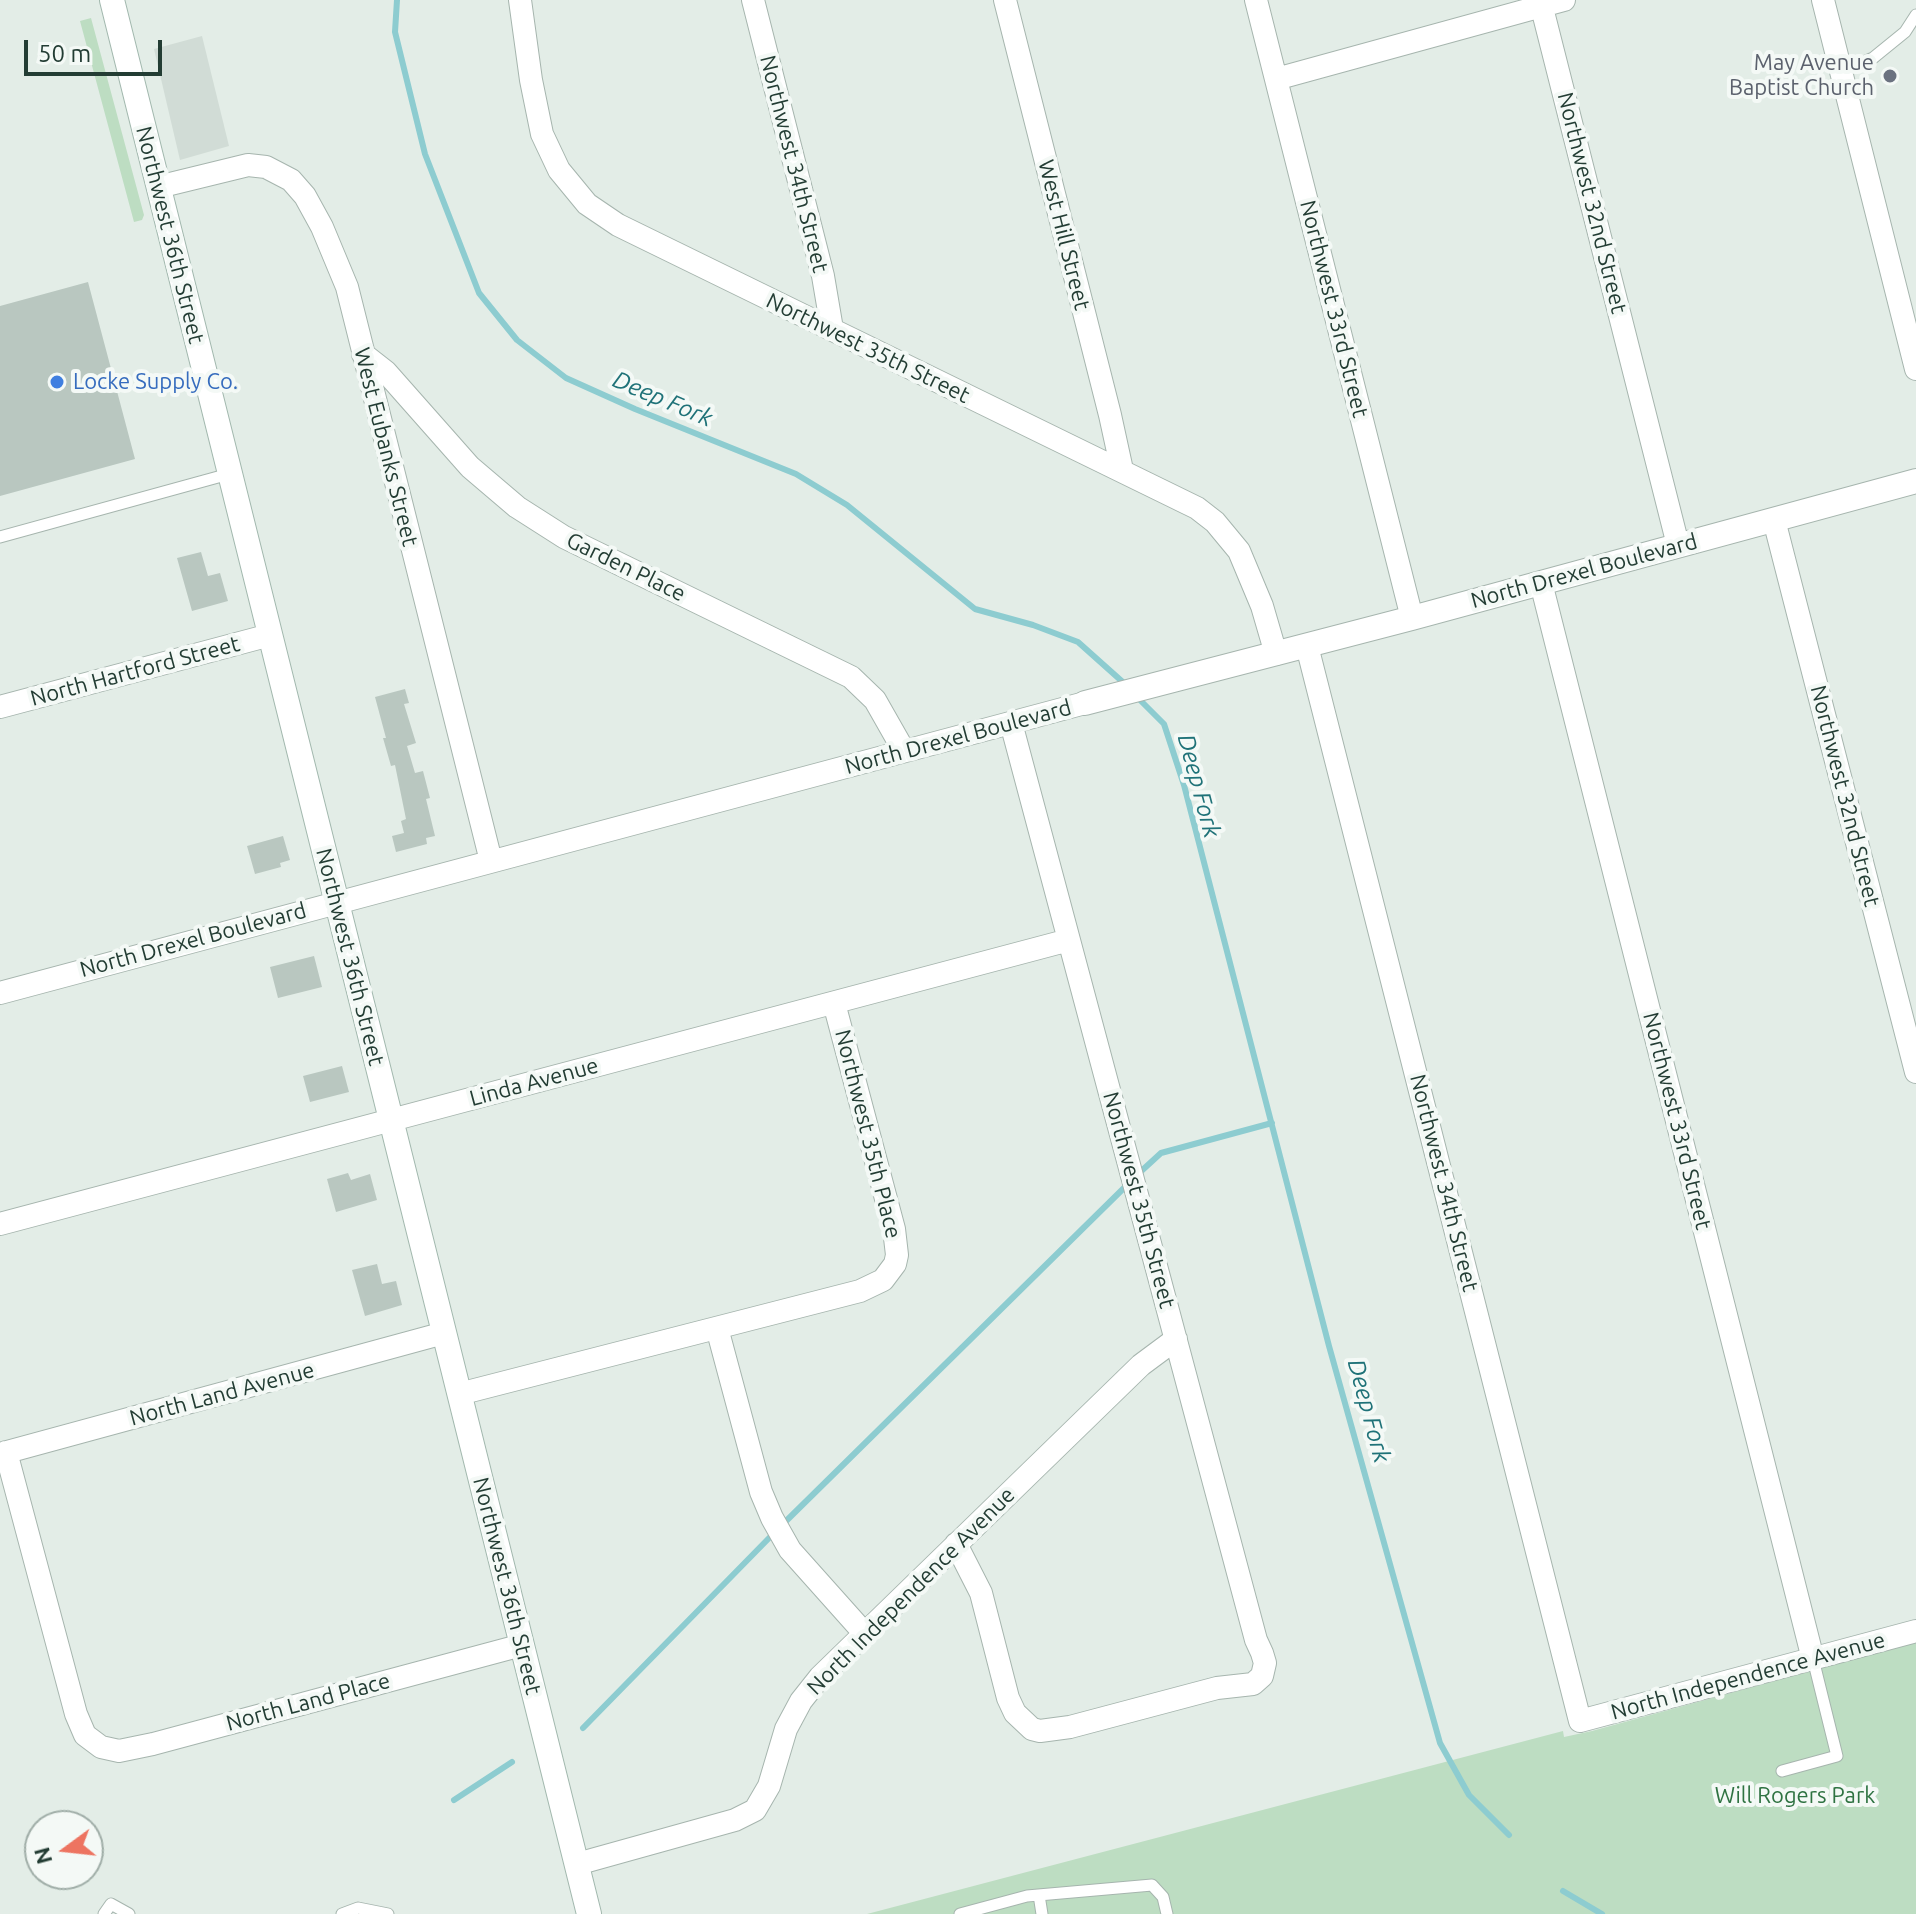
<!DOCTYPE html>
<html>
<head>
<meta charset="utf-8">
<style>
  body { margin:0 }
  #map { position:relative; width:1916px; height:1914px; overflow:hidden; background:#e3ede7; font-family:Ubuntu,sans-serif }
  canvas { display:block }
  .north { position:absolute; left:24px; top:1810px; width:80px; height:80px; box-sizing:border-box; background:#f4f9f6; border:2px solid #a0aea8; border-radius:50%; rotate:255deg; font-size:22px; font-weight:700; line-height:32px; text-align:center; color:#233d34 }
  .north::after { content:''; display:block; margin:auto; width:28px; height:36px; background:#ed7461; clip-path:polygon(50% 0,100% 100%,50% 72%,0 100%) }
  .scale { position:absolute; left:24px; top:40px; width:138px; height:36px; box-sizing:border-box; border:4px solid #233d34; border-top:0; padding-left:10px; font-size:24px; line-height:28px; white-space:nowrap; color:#233d34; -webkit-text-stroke:6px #f4f9f6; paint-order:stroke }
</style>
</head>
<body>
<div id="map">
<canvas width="1916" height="1914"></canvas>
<div class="north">N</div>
<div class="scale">50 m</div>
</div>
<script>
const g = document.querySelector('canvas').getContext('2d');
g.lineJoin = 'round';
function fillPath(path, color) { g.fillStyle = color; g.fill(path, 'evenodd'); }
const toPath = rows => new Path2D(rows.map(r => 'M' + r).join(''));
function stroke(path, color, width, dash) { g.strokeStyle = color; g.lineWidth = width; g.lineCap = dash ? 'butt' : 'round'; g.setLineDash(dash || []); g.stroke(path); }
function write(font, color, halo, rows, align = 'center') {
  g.font = font + ' Ubuntu,sans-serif'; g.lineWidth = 8; g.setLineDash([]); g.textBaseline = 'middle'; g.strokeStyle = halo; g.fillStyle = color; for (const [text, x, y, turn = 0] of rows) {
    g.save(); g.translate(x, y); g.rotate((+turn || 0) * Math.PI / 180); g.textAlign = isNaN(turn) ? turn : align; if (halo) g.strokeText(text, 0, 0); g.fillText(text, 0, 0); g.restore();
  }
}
fillPath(toPath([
  [202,36,229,146,180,160,154,49]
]), '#d1dcd6');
fillPath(toPath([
  [91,18,144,215,142,220,134,222,80,21],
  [1916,1642,1916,1914,867,1914,1563,1731,1564,1737,1592,1731]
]), '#bdddc2');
stroke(toPath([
  [397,0,395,32,425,154,479,293,517,340,566,378,635,409,796,474,847,505,975,609,1033,625,1078,642,1125,684],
  [1135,695,1164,724,1184,785,1329,1346,1440,1743,1469,1795,1509,1835],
  [1137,1175,1161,1153,1272,1123],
  [781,1526,1129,1183],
  [583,1728,773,1534],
  [454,1800,512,1762],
  [1563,1891,1602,1914]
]), '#8dccd0', 6);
fillPath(toPath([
  [88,282,135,459,0,496,0,306],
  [201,552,208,576,220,573,228,601,192,611,177,558],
  [405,689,409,703,404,704,416,743,407,746,415,773,423,771,430,798,426,799,435,836,426,838,427,844,396,852,392,836,404,833,401,821,406,819,395,765,391,766,383,738,386,738,375,697],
  [283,836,290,860,280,863,281,867,255,874,247,846],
  [314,956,322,987,278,998,270,967],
  [342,1066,349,1092,310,1102,303,1076],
  [348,1173,351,1180,370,1174,377,1200,336,1212,327,1179],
  [377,1264,382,1284,396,1281,402,1305,365,1316,352,1270]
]), '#b9c7c0');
const service = toPath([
  [1841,72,1873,58,1905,32,1916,15],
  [0,537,229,474],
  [1782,1771,1837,1756,1813,1659],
  [1039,1895,1042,1914],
  [104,1914,111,1904,129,1914],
  [342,1914,358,1908,388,1914],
  [960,1914,1027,1896,1152,1885,1163,1897,1167,1914]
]);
const minor = toPath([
  [520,0,531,80,542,134,559,170,587,204,618,225,1197,508,1215,522,1239,551,1262,606,1276,654],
  [753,0,823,276,832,329],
  [1005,0,1110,415,1122,470],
  [1256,0,1412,618],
  [1540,0,1678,545],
  [1823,0,1916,369],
  [1276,79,1564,0],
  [158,187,248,165,266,167,291,180,305,196,322,227,347,287,491,861],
  [363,354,386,372,470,467,517,507,564,537,851,677,875,700,904,751],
  [1774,520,1916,1072],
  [1541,583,1813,1659],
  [1307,646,1580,1721,1916,1631],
  [0,707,270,635],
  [0,993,1085,703],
  [0,1224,1069,940],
  [717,1328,761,1492,772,1518,790,1550,865,1634],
  [459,1394,860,1291,883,1280,895,1264,897,1255,894,1229,834,1003],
  [6,1452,76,1714,85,1735,101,1747,119,1751,153,1744,522,1645],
  [0,1454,444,1333],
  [956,1544,981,1593,1008,1698,1015,1713,1032,1729,1040,1731,1070,1727,1217,1688,1253,1684,1262,1676,1265,1663,1262,1653,1256,1640,1011,723],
  [577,1864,735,1820,755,1810,769,1786,786,1729,801,1701,820,1677,1141,1365,1176,1339]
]);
const tertiary = toPath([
  [1085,703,1412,618,1916,481]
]);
const secondary = toPath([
  [112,0,589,1914]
]);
stroke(service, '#a6b5ae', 13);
stroke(minor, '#a6b5ae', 24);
stroke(tertiary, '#a6b5ae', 26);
stroke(secondary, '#a2b8ae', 26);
stroke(service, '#fff', 11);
stroke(minor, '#fff', 22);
stroke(tertiary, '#fff', 24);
stroke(secondary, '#fff', 24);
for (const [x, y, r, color] of [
  [1890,76,8,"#6b7280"],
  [57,382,8,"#3f7fe0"]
]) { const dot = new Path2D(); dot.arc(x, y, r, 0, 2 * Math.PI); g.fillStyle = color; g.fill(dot); stroke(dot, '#f4f9f6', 3); }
write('22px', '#5b616d', '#f4f9f6', [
  ["May Avenue",1874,63],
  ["Baptist Church",1874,88]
], 'right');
write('22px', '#233d34', '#f4f9f6', [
  ["Northwest 34th Street",794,164,76],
  ["Northwest 32nd Street",1592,203,76],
  ["Northwest 36th Street",170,235,76],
  ["West Hill Street",1064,235,76],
  ["Northwest 33rd Street",1334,309,76],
  ["Northwest 35th Street",868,348,26],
  ["West Eubanks Street",386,447,76],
  ["Garden Place",626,567,26],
  ["North Drexel Boulevard",1584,571,-15],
  ["North Hartford Street",135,671,-15],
  ["North Drexel Boulevard",958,737,-15],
  ["Northwest 32nd Street",1845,796,76],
  ["North Drexel Boulevard",193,940,-15],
  ["Northwest 36th Street",350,957,76],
  ["Linda Avenue",534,1082,-15],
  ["Northwest 33rd Street",1677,1121,76],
  ["Northwest 35th Place",868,1134,76],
  ["Northwest 34th Street",1444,1183,76],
  ["Northwest 35th Street",1139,1200,75],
  ["North Land Avenue",222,1394,-15],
  ["Northwest 36th Street",507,1586,76],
  ["North Independence Avenue",911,1591,-45],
  ["North Independence Avenue",1748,1676,-15],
  ["North Land Place",308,1702,-15]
]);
write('22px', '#366cbe', '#f4f9f6', [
  ["Locke Supply Co.",73,382]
], 'left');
write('22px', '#2f7342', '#f4f9f6', [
  ["Will Rogers Park",1795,1796]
]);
write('italic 24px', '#1f7278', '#f4f9f6', [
  ["Deep Fork",663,399,23],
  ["Deep Fork",1199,786,75],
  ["Deep Fork",1369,1411,75]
]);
</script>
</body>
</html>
